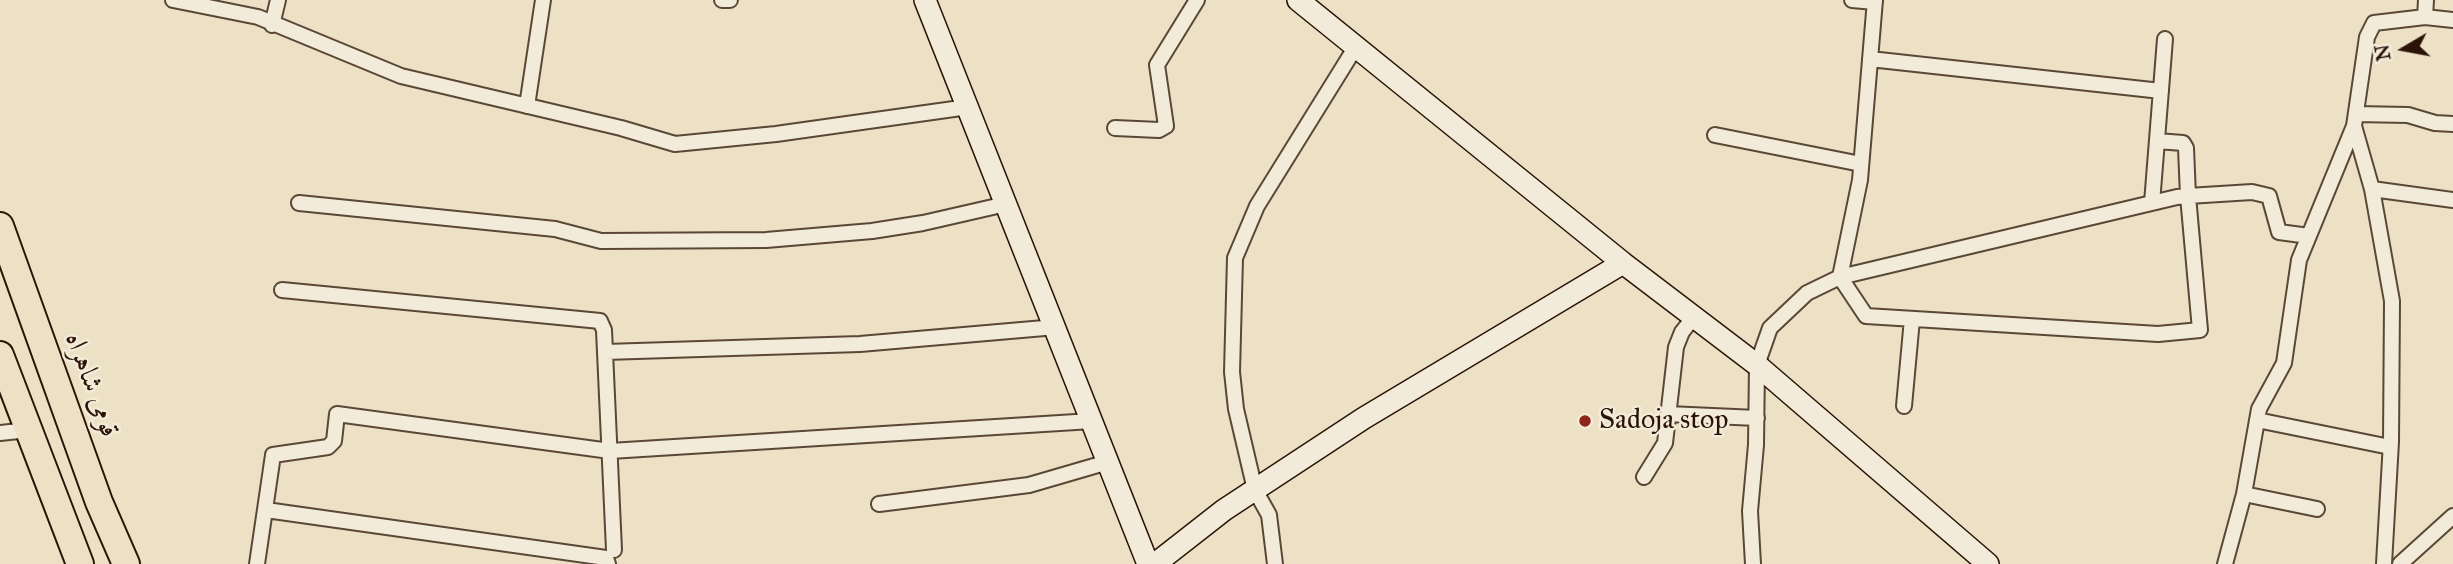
<!DOCTYPE html>
<html>
<head>
<meta charset="utf-8">
<style>
  body { margin:0 }
  #map { position:relative; width:2453px; height:564px; overflow:hidden; background:#ece0c5; font-family:"IM FELL Great Primer",serif }
  canvas { display:block }
  .north { position:absolute; left:2369px; top:14px; width:70px; height:70px; -webkit-text-stroke:5px #f3ebd9; paint-order:stroke; rotate:260deg; font-size:19px; font-weight:700; line-height:28px; text-align:center; color:#2b1407 }
  .north::after { content:''; display:block; margin:auto; width:24px; height:32px; background:#2b1407; clip-path:polygon(50% 0,100% 100%,50% 72%,0 100%) }
</style>
</head>
<body>
<div id="map">
<canvas width="2453" height="564"></canvas>
<div class="north">N</div>
</div>
<script>
const g = document.querySelector('canvas').getContext('2d');
g.lineJoin = 'round';
const toPath = rows => new Path2D(rows.map(r => 'M' + r).join(''));
function stroke(path, color, width, dash) { g.strokeStyle = color; g.lineWidth = width; g.lineCap = dash ? 'butt' : 'round'; g.setLineDash(dash || []); g.stroke(path); }
function write(font, color, halo, rows, align = 'center') {
  g.font = font + ' "IM FELL Great Primer",Amiri,serif'; g.lineWidth = 5; g.setLineDash([]); g.textBaseline = 'middle'; g.strokeStyle = halo; g.fillStyle = color; for (const [text, x, y, turn = 0] of rows) {
    g.save(); g.translate(x, y); g.rotate((+turn || 0) * Math.PI / 180); g.textAlign = isNaN(turn) ? turn : align; if (halo) g.strokeText(text, 0, 0); g.fillText(text, 0, 0); g.restore();
  }
}
const street = toPath([
  [173,0,258,17,401,76,621,128,675,144,776,134,968,107],
  [722,0,730,0],
  [1852,0,1875,2],
  [2425,17,2426,0],
  [272,25,278,0],
  [1870,59,2161,91],
  [527,106,543,0],
  [2356,114,2408,115,2435,123,2453,124],
  [2354,126,2372,189,2392,301,2391,442,2384,564],
  [1115,128,1159,130,1166,126,1157,65,1197,0],
  [1715,135,1861,164],
  [2157,141,2183,143,2186,148,2188,196,2200,330,2158,334,1866,316,1840,277,2177,197,2188,196,2252,192,2269,196,2279,232,2309,236],
  [2372,189,2453,200],
  [299,203,555,229,601,241,766,240,872,231,923,223,1006,204],
  [2152,203,2165,39],
  [282,290,600,321,604,330,614,550],
  [605,352,860,344,1056,327],
  [1904,406,1912,319],
  [1668,414,1757,418],
  [2257,420,2390,447],
  [0,433,28,430],
  [1644,477,1665,443,1676,347,1682,332,1694,317],
  [2244,494,2317,509],
  [879,504,1029,485,1108,462],
  [266,510,606,558,608,564],
  [257,564,273,455,328,447,334,441,337,414,610,451,1092,421],
  [1275,564,1269,515,1255,490,1236,409,1232,372,1235,258,1257,206,1355,48],
  [1753,564,1750,511,1756,445,1757,365,1770,328,1807,293,1840,277,1860,180,1875,0],
  [2225,564,2244,494,2259,409,2284,363,2299,260,2354,126,2367,37,2374,23,2425,17,2453,20],
  [2400,564,2453,516]
]);
const secondary = toPath([
  [925,0,1148,564],
  [1298,0,1623,263,1757,365,1988,564],
  [1155,564,1224,510,1364,418,1623,263]
]);
const highway = toPath([
  [0,226,99,502,126,564],
  [0,355,80,564]
]);
stroke(street, '#5b4736', 18);
stroke(secondary, '#2b1407', 24);
stroke(highway, '#2b1407', 30);
stroke(street, '#f3ebd9', 14);
stroke(secondary, '#f3ebd9', 21);
stroke(highway, '#ece0c5', 26);
for (const [x, y, r, color] of [
  [1585,421,7,"#8f2418"]
]) { const dot = new Path2D(); dot.arc(x, y, r, 0, 2 * Math.PI); g.fillStyle = color; g.fill(dot); stroke(dot, '#f3ebd9', 2.5); }
write('28px', '#2b1407', '#f3ebd9', [
  ["قومی شاہراہ",91,385,70]
]);
write('28px', '#2b1407', '#f3ebd9', [
  ["Sadoja stop",1599,421]
], 'left');
</script>
</body>
</html>
